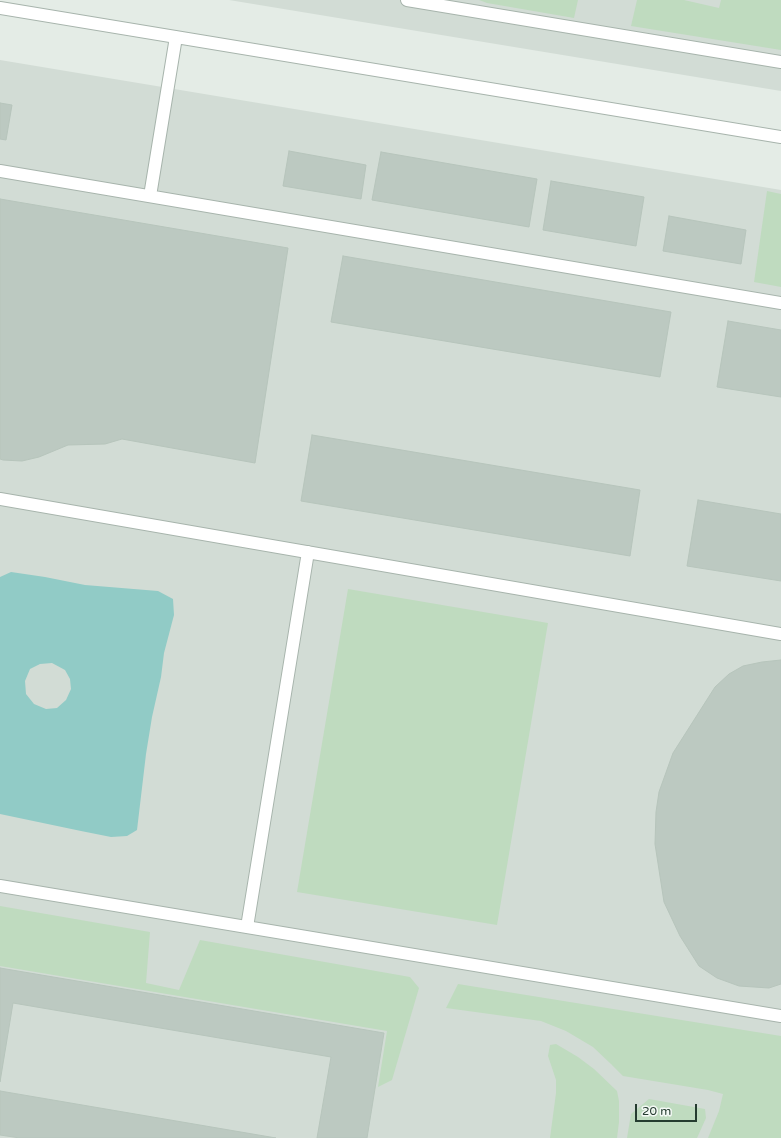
<!DOCTYPE html>
<html>
<head>
<meta charset="utf-8">
<style>
  body { margin:0 }
  #map { position:relative; width:781px; height:1138px; overflow:hidden; background:#e4ece6; font-family:"Varela Round",sans-serif }
  canvas { display:block }
  .scale { position:absolute; left:635px; top:1104px; width:62px; height:18px; box-sizing:border-box; border:2px solid #253c30; border-top:0; padding-left:5px; font-size:12px; line-height:14px; white-space:nowrap; color:#253c30; -webkit-text-stroke:3px #f4f9f5; paint-order:stroke }
</style>
</head>
<body>
<div id="map">
<canvas width="781" height="1138"></canvas>
<div class="scale">20 m</div>
</div>
<script>
const g = document.querySelector('canvas').getContext('2d');
g.lineJoin = 'round';
function fillPath(path, color) { g.fillStyle = color; g.fill(path, 'evenodd'); }
const toPath = rows => new Path2D(rows.map(r => 'M' + r).join(''));
function stroke(path, color, width, dash) { g.strokeStyle = color; g.lineWidth = width; g.lineCap = dash ? 'butt' : 'round'; g.setLineDash(dash || []); g.stroke(path); }
fillPath(toPath([
  [229,0,781,0,781,91],
  [0,60,781,190,781,1138,0,1138]
]), '#d2dcd5');
fillPath(toPath([
  [479,0,578,0,574,18,487,3],
  [637,0,684,0,719,8,721,0,781,0,781,50,631,26],
  [767,191,781,194,781,287,754,282],
  [348,589,548,623,497,925,297,892],
  [0,906,150,932,146,983,179,990,200,940,410,977,419,988,392,1080,378,1087,387,1031,0,966],
  [458,984,781,1036,781,1138,708,1138,719,1111,723,1094,708,1090,623,1076,611,1064,593,1047,566,1031,541,1021,446,1008],
  [556,1044,578,1057,594,1069,617,1091,619,1101,619,1122,617,1138,550,1138,556,1093,556,1080,548,1056,550,1045],
  [649,1099,705,1109,706,1118,697,1138,627,1138,631,1114]
]), '#bfdbbf');
fillPath(toPath([
  [11,572,45,577,85,585,158,591,173,599,174,615,164,653,161,677,152,717,146,754,137,830,127,836,111,837,81,831,0,814,0,577],
  [52,663,65,670,70,679,71,689,66,700,57,708,46,709,34,704,26,694,25,681,30,669,40,664]
]), '#91cbc6');
const building = toPath([
  [0,103,12,105,6,140,0,139,0,103],
  [289,151,366,165,361,199,283,186,289,151],
  [381,152,537,179,529,227,372,200,381,152],
  [551,181,644,197,636,246,543,230,551,181],
  [0,199,288,248,255,463,122,439,105,444,68,445,39,457,22,461,3,460,0,459,0,199],
  [669,216,746,230,741,264,663,251,669,216],
  [343,256,671,312,660,377,331,322,343,256],
  [728,321,781,330,781,397,717,387,728,321],
  [312,435,640,490,630,556,301,501,312,435],
  [698,500,781,514,781,581,687,566,698,500],
  [781,660,781,984,769,988,739,986,717,978,699,966,680,936,664,902,655,844,656,812,659,792,673,753,715,687,729,674,743,666,762,662,781,660],
  [0,968,384,1033,367,1138,317,1138,331,1057,13,1003,0,1082,0,968],
  [0,1091,276,1138,20,1138,0,1135,0,1091]
]);
fillPath(building, '#bcc9c1');
stroke(building, '#b7c5bc', 1);
const minor = toPath([
  [407,0,781,62],
  [0,8,781,137],
  [0,171,781,303],
  [150,196,176,37],
  [0,499,781,634],
  [0,886,781,1016],
  [247,927,308,552]
]);
stroke(minor, '#a7b4ac', 14);
stroke(minor, '#fff', 12);
</script>
</body>
</html>
